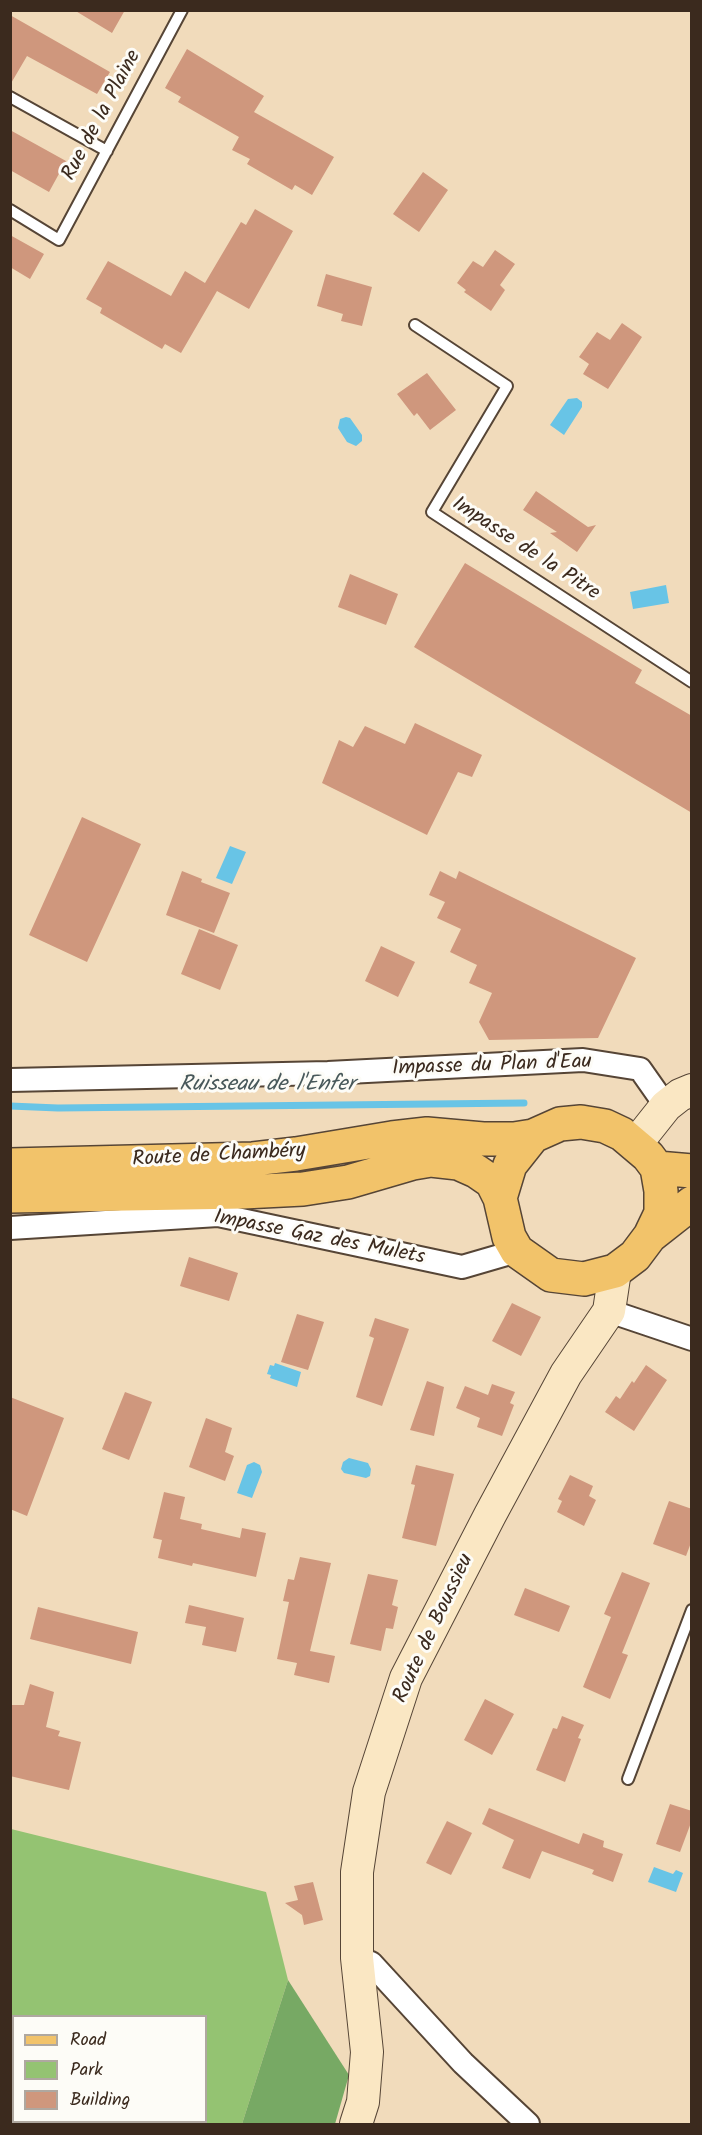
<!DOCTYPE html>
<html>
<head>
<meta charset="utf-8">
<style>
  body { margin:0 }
  #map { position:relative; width:702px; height:2135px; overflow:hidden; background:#f1dbbb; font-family:Kalam,sans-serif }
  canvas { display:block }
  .frame { position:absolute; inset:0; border:12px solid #3b2a1e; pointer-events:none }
  .legend { position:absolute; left:12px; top:2015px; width:195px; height:108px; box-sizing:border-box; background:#fdfcf7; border:2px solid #afa8a0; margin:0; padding:8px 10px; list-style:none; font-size:18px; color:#3b2a1e }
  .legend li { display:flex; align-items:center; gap:12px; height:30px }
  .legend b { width:30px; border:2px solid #afa8a0 }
</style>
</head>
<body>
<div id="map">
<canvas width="702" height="2135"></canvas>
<div class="frame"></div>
<ul class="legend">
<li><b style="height:8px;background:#f2c36a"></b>Road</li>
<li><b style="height:16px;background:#94c372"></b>Park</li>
<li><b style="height:16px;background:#cf977d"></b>Building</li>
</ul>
</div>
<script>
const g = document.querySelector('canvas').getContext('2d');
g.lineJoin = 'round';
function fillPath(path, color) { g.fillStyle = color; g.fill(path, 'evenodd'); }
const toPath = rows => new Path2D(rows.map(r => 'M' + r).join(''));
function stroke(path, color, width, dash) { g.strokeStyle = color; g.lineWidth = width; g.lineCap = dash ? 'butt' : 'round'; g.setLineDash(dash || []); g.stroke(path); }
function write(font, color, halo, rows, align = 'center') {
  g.font = font + ' Kalam,sans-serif'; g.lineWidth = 6; g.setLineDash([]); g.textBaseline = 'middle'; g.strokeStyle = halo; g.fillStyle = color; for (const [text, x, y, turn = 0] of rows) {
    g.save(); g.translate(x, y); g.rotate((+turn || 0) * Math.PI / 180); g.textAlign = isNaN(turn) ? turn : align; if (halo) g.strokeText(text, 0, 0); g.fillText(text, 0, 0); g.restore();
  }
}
fillPath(toPath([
  [11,1829,266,1892,288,1980,242,2124,11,2124],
  [14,2016,206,2016,206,2122,14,2122]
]), '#94c372');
fillPath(toPath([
  [288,1980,349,2075,335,2124,242,2124]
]), '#77a964');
fillPath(toPath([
  [577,398,582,402,582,407,564,435,550,425,568,399],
  [346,417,350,418,362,435,362,441,356,446,347,442,338,428,340,419],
  [666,585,669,603,633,609,630,592],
  [230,846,246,852,232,884,216,878],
  [275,1363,301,1372,297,1387,270,1378,271,1375,267,1374,270,1365,274,1366],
  [349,1458,368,1463,371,1469,370,1476,366,1478,344,1473,341,1469,343,1462],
  [254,1462,260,1465,262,1472,252,1498,237,1493,247,1465],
  [654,1867,673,1874,676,1870,683,1873,676,1892,648,1882]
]), '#68c4e6');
stroke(toPath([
  [10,1106,58,1108,524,1103]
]), '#68c4e6', 7);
fillPath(toPath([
  [74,10,125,10,112,33],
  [10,15,110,72,97,94,27,56,10,85],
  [187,49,264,96,254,112,334,157,312,195,295,185,292,190,247,164,250,159,232,150,239,137,178,102,181,97,165,88],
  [10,130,66,161,49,192,10,170],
  [423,172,448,190,419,232,393,214],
  [255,209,293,231,249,309,217,291,181,353,165,344,162,349,100,313,102,308,86,299,108,261,171,296,185,271,205,283,241,222,246,225],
  [10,235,44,254,30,279,10,267],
  [495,250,515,264,500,285,505,290,491,311,464,292,466,290,457,283,473,261,483,267],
  [326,274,372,287,362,326,341,321,343,314,317,306],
  [622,323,642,337,608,389,583,374,589,364,579,357,597,332,610,340],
  [427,373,456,410,430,430,417,413,414,416,397,394],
  [536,491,588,527,596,525,577,552,550,533,557,532,523,510],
  [465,563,642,670,635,683,692,716,692,813,414,647],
  [350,574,398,594,386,625,338,607],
  [415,723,482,755,472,777,458,772,427,835,322,783,339,740,353,747,365,726,405,744],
  [82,817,141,844,87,962,29,935],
  [182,871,202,879,201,882,230,893,214,933,166,915],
  [440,871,456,879,459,871,636,958,598,1038,489,1040,479,1022,492,993,469,983,477,965,450,952,461,929,437,918,445,902,429,895],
  [199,929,238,945,220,990,181,974],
  [381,946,415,962,398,997,365,981],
  [189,1257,238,1273,229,1301,180,1286],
  [512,1303,541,1317,521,1356,492,1341],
  [297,1314,324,1322,308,1370,281,1362],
  [375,1318,409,1329,382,1406,356,1397,374,1338,369,1336],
  [646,1365,667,1380,634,1431,605,1412,616,1396,620,1399,632,1381,634,1383],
  [427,1381,444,1387,434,1436,410,1430],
  [492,1384,515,1392,510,1403,514,1405,502,1436,477,1427,480,1418,456,1408,465,1386,488,1395],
  [125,1392,152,1402,129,1460,102,1449],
  [10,1397,64,1418,27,1516,10,1509],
  [206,1418,232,1428,225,1452,234,1456,225,1481,189,1467],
  [416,1465,454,1474,436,1546,402,1538,415,1485,411,1484],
  [570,1475,593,1486,589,1496,596,1500,584,1526,557,1512,562,1501,558,1499],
  [164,1492,185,1497,180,1519,202,1524,201,1529,240,1538,242,1528,266,1533,256,1577,193,1563,192,1566,158,1558,162,1540,153,1538],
  [669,1501,692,1509,692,1540,686,1556,653,1544],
  [300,1557,331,1563,310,1651,335,1656,329,1683,294,1675,297,1663,277,1659,289,1602,283,1601,288,1579,294,1580],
  [622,1572,650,1583,622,1653,628,1655,610,1699,583,1687,611,1617,604,1614],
  [368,1574,398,1580,392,1605,398,1607,393,1629,386,1628,381,1651,350,1644],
  [525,1588,570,1606,559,1632,514,1615],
  [189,1605,244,1618,236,1652,202,1645,206,1627,185,1623],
  [38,1607,138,1632,131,1664,30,1639],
  [30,1684,54,1692,46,1727,60,1731,58,1736,81,1742,69,1790,10,1776,10,1705,24,1705],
  [485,1699,514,1714,492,1755,464,1740],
  [562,1716,584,1725,578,1738,581,1739,565,1782,536,1770,553,1728,557,1729],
  [670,1804,692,1811,692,1820,680,1852,656,1844],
  [489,1808,579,1844,583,1833,604,1841,603,1847,623,1854,613,1882,592,1874,594,1870,542,1851,530,1879,502,1868,514,1840,482,1824],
  [447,1821,472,1833,451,1875,426,1863],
  [313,1882,323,1920,304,1925,302,1915,285,1903,298,1900,294,1886]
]), '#cf977d');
const lane = toPath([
  [10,97,107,151],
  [10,210,59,240,182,10],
  [415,325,507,386,432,512,692,682],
  [628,1779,692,1610]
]);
const street = toPath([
  [10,1080,328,1073,583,1060,640,1069,666,1106],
  [10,1228,218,1215,462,1267,517,1251],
  [609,1311,692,1339],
  [357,1958,371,1963,463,2063,528,2124]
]);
const secondary = toPath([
  [635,1145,666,1106,680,1095,692,1090],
  [356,2124,363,2102,367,2052,357,1958,357,1872,369,1792,406,1678,490,1515,566,1374,609,1311,615,1271]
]);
const primary = toPath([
  [581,1122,605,1126,622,1134,648,1156,657,1168,661,1191,661,1213,650,1236,635,1256,615,1271,584,1279,551,1275,517,1251,509,1237,500,1198,510,1165,533,1136,560,1124,581,1122],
  [10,1165,253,1159,296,1154,392,1138,427,1134,483,1139,514,1139,533,1136],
  [657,1168,692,1171],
  [10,1196,243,1192,303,1189,348,1182,413,1163,431,1160,458,1163,476,1171,492,1182,500,1198],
  [650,1236,692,1203]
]);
stroke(lane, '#564536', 14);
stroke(street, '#564536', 26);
stroke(secondary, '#564536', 34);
stroke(primary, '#564536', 36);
stroke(lane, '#fff', 10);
stroke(street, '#fff', 22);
stroke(secondary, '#fae7c3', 32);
stroke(primary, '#f2c36a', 33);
write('21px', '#3b2a1e', '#fdfcf7', [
  ["Rue de la Plaine",103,116,-62],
  ["Impasse de la Pitre",525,550,33],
  ["Impasse du Plan d'Eau",492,1067,-2],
  ["Route de Chambéry",219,1157,-3],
  ["Impasse Gaz des Mulets",319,1239,11],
  ["Route de Boussieu",435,1629,-65]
]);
write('italic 22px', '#48585a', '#fdfcf7', [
  ["Ruisseau de l'Enfer",267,1086]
]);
</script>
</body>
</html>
